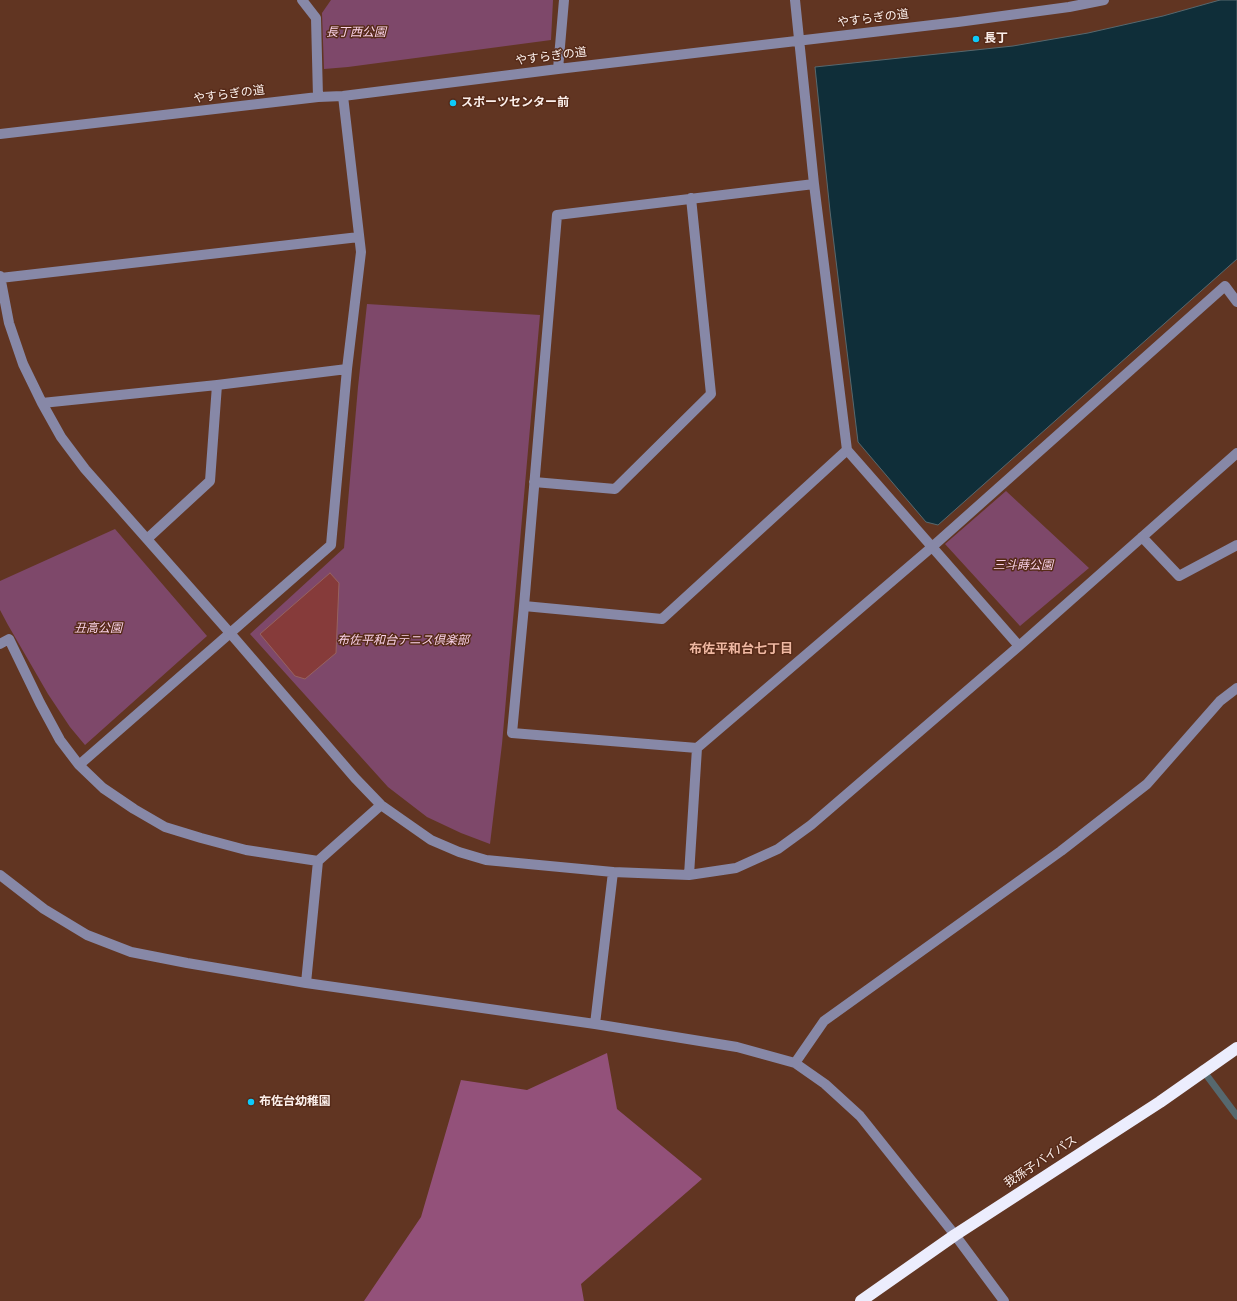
<!DOCTYPE html>
<html>
<head>
<meta charset="utf-8">
<style>
  body { margin:0 }
  canvas { display:block; background:#613522 }
</style>
</head>
<body>
<canvas width="1237" height="1301"></canvas>
<script>
const g = document.querySelector('canvas').getContext('2d');
g.lineJoin = 'round';
function fillPath(path, color) { g.fillStyle = color; g.fill(path, 'evenodd'); }
const toPath = rows => new Path2D(rows.map(r => 'M' + r).join(''));
function stroke(path, color, width, dash) { g.strokeStyle = color; g.lineWidth = width; g.lineCap = dash ? 'butt' : 'round'; g.setLineDash(dash || []); g.stroke(path); }
function write(font, color, halo, rows, align = 'center') {
  g.font = font + ' "Source Serif 4","Noto Sans JP",serif'; g.lineWidth = 3; g.setLineDash([]); g.textBaseline = 'middle'; g.strokeStyle = halo; g.fillStyle = color; for (const [text, x, y, turn = 0] of rows) {
    g.save(); g.translate(x, y); g.rotate((+turn || 0) * Math.PI / 180); g.textAlign = isNaN(turn) ? turn : align; if (halo) g.strokeText(text, 0, 0); g.fillText(text, 0, 0); g.restore();
  }
}
fillPath(toPath([
  [331,0,553,0,551,40,348,67,324,69,322,13],
  [367,304,540,315,502,744,490,844,461,833,427,817,388,787,250,634,344,548,358,387],
  [1006,491,1089,568,1020,626,945,544],
  [115,529,207,636,85,745,70,727,48,694,8,625,0,610,0,581]
]), '#7e486a');
fillPath(toPath([
  [607,1053,617,1109,702,1179,581,1284,584,1301,364,1301,421,1217,461,1080,527,1090]
]), '#93517a');
const water = toPath([
  [1220,0,1237,0,1237,259,938,525,926,522,858,442,830,211,815,67,1013,46,1088,33,1163,16,1220,0]
]);
fillPath(water, '#0f2e39');
stroke(water, '#56686e', 1);
stroke(toPath([
  [1202,1069,1237,1116]
]), '#56686e', 7);
const building = toPath([
  [330,573,339,583,336,653,305,679,295,676,260,634,330,573]
]);
fillPath(building, '#863b3a');
stroke(building, '#97625f', 1);
stroke(toPath([
  [302,0,316,18,318,97],
  [795,0,814,184,847,450,1019,646],
  [558,69,564,0],
  [0,134,318,97,343,96,558,69,958,22,1069,7,1104,0],
  [814,184,557,215,524,606,512,733,697,748,932,547,1225,286,1237,302],
  [0,276,9,323,23,364,42,403,61,437,85,469,230,633,355,778,381,805,431,840,459,852,486,860,613,872,689,875,736,868,778,849,811,825,1019,646,1237,453],
  [0,278,359,237],
  [42,403,217,385,347,369],
  [534,482,615,489,711,394,691,198],
  [1142,537,1179,576,1237,545],
  [147,539,210,481,217,385],
  [524,606,662,619,847,450],
  [0,644,9,639,40,703,60,740,79,765,103,788,134,809,165,827,201,838,246,850,318,861,381,805],
  [79,765,331,545,347,369,361,252,343,96],
  [0,875,44,909,87,935,131,952,187,963,306,983,595,1024,737,1047,795,1063,825,1084,860,1116,955,1235,1004,1301],
  [689,875,697,748],
  [306,983,318,861],
  [595,1024,613,872],
  [795,1063,824,1021,1061,851,1147,784,1220,701,1237,688]
]), '#8788a7', 10);
stroke(toPath([
  [861,1301,955,1235,1160,1102,1237,1048]
]), '#ecedfd', 12);
for (const [x, y, r, color] of [
  [976,39,4,"#0dcafa"],
  [453,103,4,"#0dcafa"],
  [251,1102,4,"#0dcafa"]
]) { const dot = new Path2D(); dot.arc(x, y, r, 0, 2 * Math.PI); g.fillStyle = color; g.fill(dot); stroke(dot, '#562a18', 1.5); }
write('12px', '#fbefeb', '#562a18', [
  ["やすらぎの道",873,19,-7],
  ["やすらぎの道",551,57,-7],
  ["やすらぎの道",229,95,-7],
  ["我孫子バイパス",1041,1162,-33]
]);
write('italic 12px', '#fad2e8', '#562a18', [
  ["長丁西公園",356,33],
  ["三斗蒔公園",1023,566],
  ["丑高公園",98,629],
  ["布佐平和台テニス倶楽部",403,641]
]);
write('bold 12px', '#fbefeb', '#562a18', [
  ["長丁",984,39],
  ["スポーツセンター前",461,103],
  ["布佐台幼稚園",259,1102]
], 'left');
write('bold 13px', '#efb8a2', '#562a18', [
  ["布佐平和台七丁目",741,650]
]);
</script>
</body>
</html>
